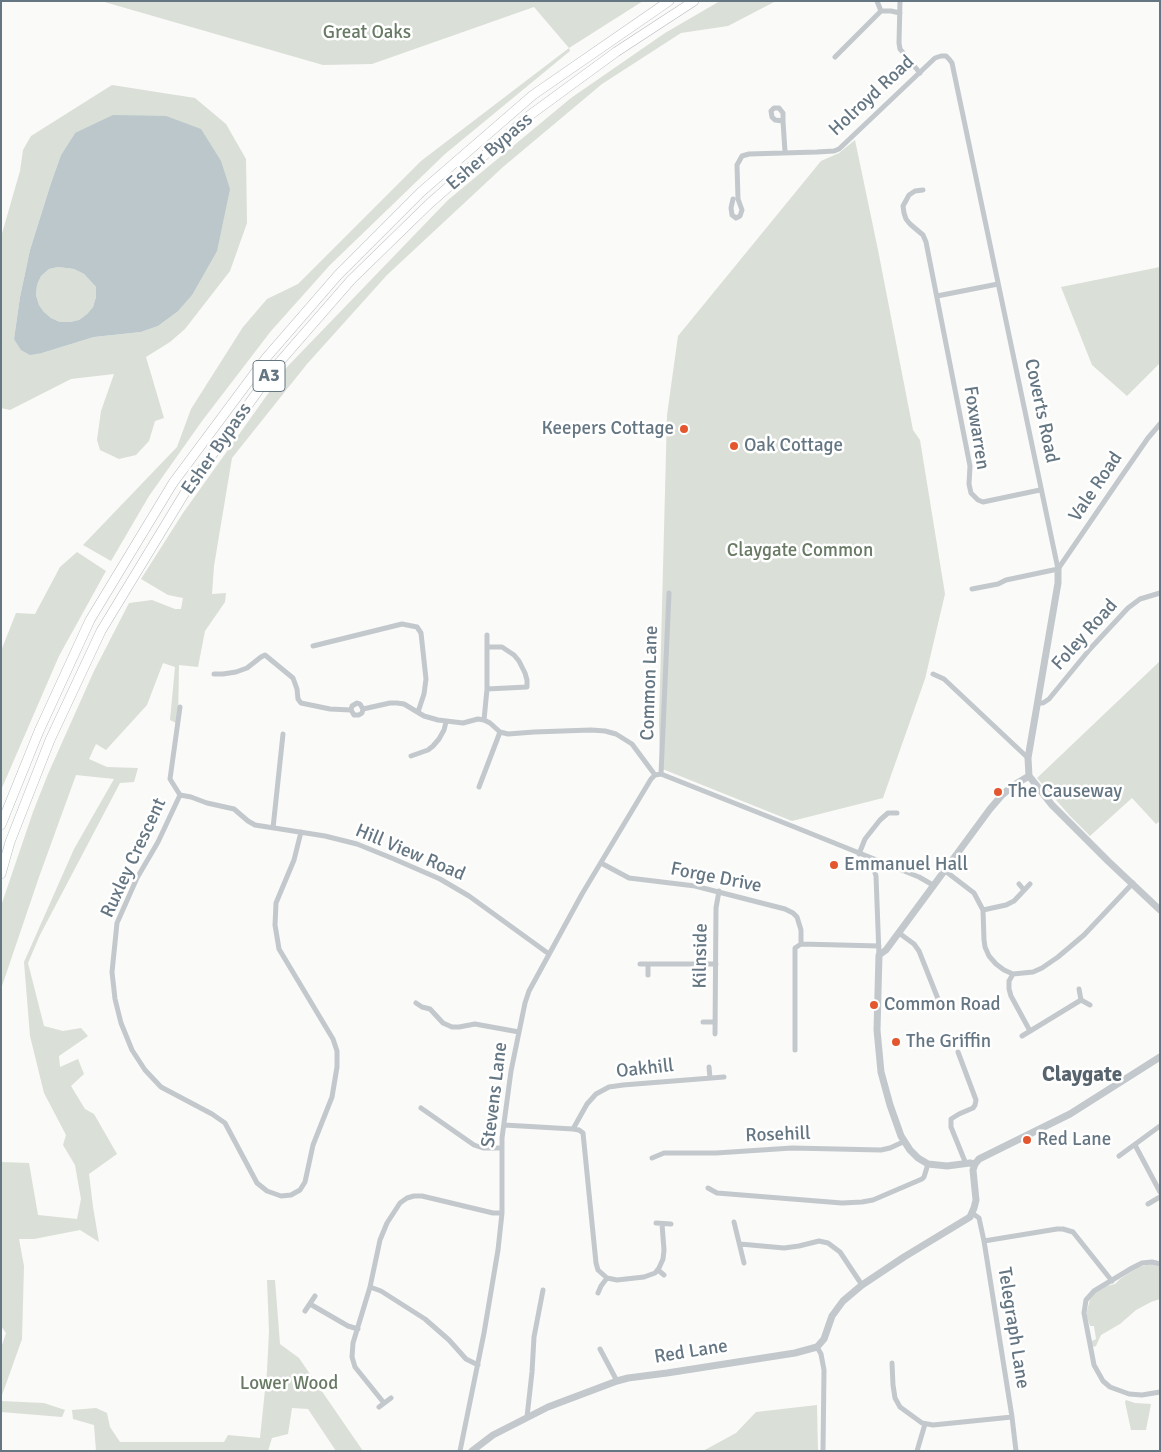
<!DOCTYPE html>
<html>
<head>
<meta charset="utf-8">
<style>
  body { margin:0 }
  #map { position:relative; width:1161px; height:1452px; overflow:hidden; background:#fafaf8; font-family:Signika,sans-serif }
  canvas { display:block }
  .frame { position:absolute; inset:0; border:2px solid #657683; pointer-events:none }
</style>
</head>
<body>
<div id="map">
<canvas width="1161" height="1452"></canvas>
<div class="frame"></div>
</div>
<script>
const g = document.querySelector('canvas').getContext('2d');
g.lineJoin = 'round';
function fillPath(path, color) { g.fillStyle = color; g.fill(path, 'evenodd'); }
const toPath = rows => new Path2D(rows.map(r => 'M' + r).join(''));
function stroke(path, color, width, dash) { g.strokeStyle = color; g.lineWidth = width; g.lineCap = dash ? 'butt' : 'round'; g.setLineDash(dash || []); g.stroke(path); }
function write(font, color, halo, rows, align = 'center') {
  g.font = font + ' Signika,sans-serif'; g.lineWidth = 5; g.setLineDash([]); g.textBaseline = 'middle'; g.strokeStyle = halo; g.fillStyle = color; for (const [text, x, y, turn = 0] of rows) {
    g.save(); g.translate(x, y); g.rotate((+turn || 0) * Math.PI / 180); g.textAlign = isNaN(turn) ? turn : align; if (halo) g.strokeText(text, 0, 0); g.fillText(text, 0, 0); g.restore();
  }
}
fillPath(toPath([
  [101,1,643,1,569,48,570,51,445,154,330,265,271,331,202,421,149,496,111,561,83,545,177,447,191,409,243,327,267,299,298,284,421,161,569,48,534,7,372,64,323,65],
  [720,1,776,1,728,26,681,33,602,84,503,167,387,275,307,364,232,458,214,566,212,594,226,593,225,602,205,631,198,667,179,665,178,724,170,720,175,667,163,663,147,705,106,750,96,744,89,759,107,767,138,768,134,782,120,783,40,935,28,963,44,1026,63,1031,81,1028,88,1036,59,1056,60,1067,78,1059,84,1074,71,1086,85,1109,94,1114,117,1154,89,1174,93,1207,99,1242,80,1230,34,1239,19,1239,24,1266,22,1339,1,1398,1,1348,6,1333,1,1326,1,1162,29,1163,38,1215,77,1219,81,1199,75,1165,63,1145,66,1135,44,1093,30,1036,24,962,74,849,114,779,76,775,39,877,2,986,1,1009,1,906,33,812,48,774,94,671,129,603,152,600,175,609,181,609,183,598,168,595,141,579,183,513,287,367,448,200,571,98,665,33],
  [112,85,195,98,226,124,246,159,247,223,230,271,185,329,170,342,146,357,164,418,155,421,149,441,136,455,119,459,100,450,97,440,101,411,114,374,71,379,10,410,1,408,1,237,20,171,23,150,31,136],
  [75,133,177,312,158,326,141,332,94,337,42,353,14,339,20,297,30,250,51,183,61,155],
  [855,140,878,250,913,430,920,440,945,594,925,679,883,798,792,821,660,768,659,722,667,415,678,336,821,161,839,153],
  [58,267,74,269,84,274,96,287,96,297,93,307,87,314,79,320,70,322,60,322,51,318,44,312,39,305,36,295,37,285,41,276,49,269],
  [1160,267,1160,363,1127,396,1092,365,1061,287],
  [77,552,106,571,59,656,1,790,1,651,16,613,35,614,60,567],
  [1160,661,1160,821,1156,824,1132,798,1090,836,1070,816,1037,778],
  [1151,1264,1160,1267,1160,1299,1151,1302,1136,1310,1120,1324,1101,1335,1096,1346,1094,1347,1092,1345,1092,1341,1096,1339,1094,1326,1090,1326,1087,1317,1087,1311,1090,1299,1095,1293,1107,1286,1115,1284,1120,1279,1138,1267],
  [267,1280,275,1280,280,1344,299,1358,363,1451,336,1451,308,1409,292,1408,288,1434,272,1438,268,1451,96,1451,94,1425,73,1419,72,1410,96,1408,107,1413,110,1427,120,1442,224,1442,228,1435,260,1438,267,1371,269,1331],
  [1126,1400,1135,1403,1151,1404,1146,1430,1131,1430,1125,1402],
  [1,1401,44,1403,65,1410,62,1417,1,1412],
  [817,1405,818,1451,703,1451,736,1433,756,1412]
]), '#dadfd7');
fillPath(toPath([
  [113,115,166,116,201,129,221,161,230,189,217,251,192,295,177,312,158,326,141,332,94,337,42,353,30,355,21,350,14,339,20,297,30,250,51,183,61,155,75,133],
  [58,267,74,269,84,274,96,287,96,297,93,307,87,314,79,320,70,322,60,322,51,318,44,312,39,305,36,295,37,285,41,276,49,269]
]), '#bbc7cb');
const trunk = toPath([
  [1,825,39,731,90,620,173,483,266,358,338,275,421,192,533,95,669,1],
  [1,874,10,842,50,740,101,631,186,491,276,366,351,280,429,204,530,115,616,52,694,1]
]);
stroke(trunk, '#b4b9bd', 10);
stroke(toPath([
  [877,1,881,11],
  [900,1,899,43,900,49,920,73],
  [835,57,881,11,891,11,900,13],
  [783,121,775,120,772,117,771,111,774,108,779,108,783,113,783,121,785,152],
  [923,190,915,191,909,195,903,206,904,213,906,219,910,224,923,235,926,242,970,466,969,484,971,493,978,500,983,502,1040,490],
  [733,199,731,208,732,215,736,218,740,216,742,210,738,199,737,165,742,156,749,154,817,152,834,151,839,149,935,58,941,56,946,56,949,59,952,63,1058,569],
  [937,296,998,284],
  [1058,569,1121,477,1148,438,1160,424],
  [972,589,998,584,1006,580,1058,569],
  [313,646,402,624,417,627,421,633,426,679,424,694,418,712],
  [214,674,223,674,236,672,247,668,261,657,265,655,293,678,297,689,298,699,301,703,330,709,351,710],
  [933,674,944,679,1028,758],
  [487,689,527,687,527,680,525,673,519,661,514,655,502,647,488,647],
  [1038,703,1043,703,1049,699,1090,649,1128,608,1140,599,1160,593],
  [363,709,360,704,357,703,352,706,351,710,354,715,359,715,362,713,363,709,390,703,397,703,404,704,424,716,438,720,463,723,478,719,484,720,490,723,500,732,508,734,534,732,591,730,605,731,616,734,632,744,655,775],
  [484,720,487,689,487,635],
  [411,756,428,750,433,746,439,739,444,730,446,722],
  [661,774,669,593],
  [655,775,661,774,797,828,919,877,933,885],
  [479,787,500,732],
  [180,795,158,842,137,878,117,923,112,972,115,999,121,1023,132,1050,145,1070,161,1087,212,1114,225,1123,257,1183,267,1191,281,1196,291,1195,300,1190,305,1182,313,1145,332,1097,337,1067,337,1051,333,1039,279,949,275,925,276,903,294,860,301,832],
  [180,795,191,797,207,803,234,809,248,821,255,825,325,836,357,844,394,859,440,879,469,896,549,954],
  [180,795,170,779,180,707],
  [273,828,283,734],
  [859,854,865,839,880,820,888,813,897,813],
  [870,858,876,876,879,955],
  [601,863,629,878,695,886,785,909,793,913,797,917,801,930,801,944],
  [944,870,974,893,983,910,984,940,985,947,989,956,996,964,1004,970,1013,974,1033,972,1042,968,1058,957,1084,935,1133,883],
  [1019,884,1024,890],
  [983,910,1006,905,1014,901,1030,884],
  [899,933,914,944,919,951,942,1009],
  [640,964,716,964],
  [1013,974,1009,981,1009,989,1011,996,1030,1031],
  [648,975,648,964],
  [1079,989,1081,1000,1090,1005],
  [416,1003,422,1007,430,1009,443,1023,452,1027,459,1027,475,1024,519,1032],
  [703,1022,715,1022],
  [715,1034,716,908,719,891],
  [1022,1036,1081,1000],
  [795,1050,795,948,801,944,879,946],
  [958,1052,976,1100,975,1105,973,1108,959,1114,951,1119,951,1127,966,1164],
  [709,1067,710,1078],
  [421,1108,474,1145,483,1148,502,1148],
  [504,1125,573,1129,579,1130,583,1133,596,1263,598,1270,607,1278,617,1280,644,1277,655,1273,659,1268,663,1259,664,1250,662,1224],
  [573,1129,587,1104,596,1094,609,1087,623,1085,724,1077],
  [1135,1145,1160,1192],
  [1119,1156,1160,1126],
  [652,1158,664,1153,716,1153,792,1148,881,1150,890,1148,903,1142],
  [708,1188,717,1193,842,1203,862,1202,873,1200,922,1179,924,1177,928,1164],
  [1148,1204,1160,1197],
  [972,1213,979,1218,984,1241,1012,1417,1016,1451],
  [734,1222,744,1263],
  [656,1223,671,1224],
  [984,1241,1057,1229,1063,1229,1073,1232,1112,1281],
  [740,1244,784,1248,799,1246,819,1241,828,1243,840,1252,862,1285],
  [1160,1264,1152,1262,1142,1263,1132,1268,1094,1291,1086,1300,1084,1313,1094,1365,1103,1381,1110,1387,1129,1394,1142,1395,1160,1392],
  [658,1270,664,1275],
  [370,1287,381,1291,425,1319,449,1340,466,1359,478,1365],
  [598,1293,601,1286,607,1278],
  [310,1304,348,1326,358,1329],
  [305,1311,315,1296],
  [817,1347,821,1354,824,1370,823,1451],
  [600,1349,617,1381],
  [892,1363,893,1385,895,1398,900,1407,922,1423,933,1425,1012,1417],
  [384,1403,355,1367,352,1357,353,1343,370,1287,380,1240,387,1223,400,1203,407,1198,414,1196,422,1196,493,1213,502,1213],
  [379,1407,391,1398],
  [527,1417,532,1372,534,1337,543,1290],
  [460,1451,484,1333,498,1250,502,1213,502,1138,511,1071,525,1003,529,991,582,894,651,779,655,775],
  [917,1451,925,1424]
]), '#c3c8cc', 5);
stroke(toPath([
  [1058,569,1058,583,1028,758,1029,776,1052,805,1108,861,1160,910],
  [975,1164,970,1163,947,1166,928,1164,918,1158,910,1150,901,1136,890,1105,881,1072,877,1030,879,955,886,950,990,809,1002,795,1014,785,1029,776],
  [472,1451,493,1435,548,1407,617,1381,628,1378,667,1373,795,1353,817,1347,824,1339,832,1316,843,1301,862,1285,904,1257,970,1217,974,1208,976,1200,973,1170,975,1164,979,1159,1070,1114,1160,1057]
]), '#c3c8cc', 7);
stroke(trunk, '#fff', 9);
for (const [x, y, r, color] of [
  [684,429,5,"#e4572e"],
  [734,446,5,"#e4572e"],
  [998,792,5,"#e4572e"],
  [834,865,5,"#e4572e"],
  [874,1005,5,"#e4572e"],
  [896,1042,5,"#e4572e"],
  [1027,1140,5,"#e4572e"]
]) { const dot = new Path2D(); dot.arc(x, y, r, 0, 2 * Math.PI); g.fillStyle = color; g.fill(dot); stroke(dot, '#fff', 2); }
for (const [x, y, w] of [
  [269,376,32]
]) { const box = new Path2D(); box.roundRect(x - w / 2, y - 15.5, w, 31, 4); g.fillStyle = '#fff'; g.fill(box); stroke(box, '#657683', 1); }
write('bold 18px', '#657683', null, [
  ["A3",269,376]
]);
write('19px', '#687a64', '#fff', [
  ["Great Oaks",367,33],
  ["Claygate Common",800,551],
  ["Lower Wood",289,1384]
]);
write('19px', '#657683', '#fff', [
  ["Holroyd Road",872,96,-43],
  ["Esher Bypass",490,152,-41],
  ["Coverts Road",1041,411,78],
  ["Foxwarren",976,428,81],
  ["Esher Bypass",217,449,-55],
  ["Vale Road",1096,487,-56],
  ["Foley Road",1085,635,-48],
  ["Common Lane",650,683,-88],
  ["Hill View Road",410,853,23],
  ["Ruxley Crescent",134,858,-65],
  ["Forge Drive",716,878,11],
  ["Kilnside",701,956,-89],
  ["Oakhill",645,1069,-6],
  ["Stevens Lane",495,1095,-83],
  ["Rosehill",778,1135,-2],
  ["Telegraph Lane",1013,1328,81],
  ["Red Lane",691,1352,-9]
]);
write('19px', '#657683', '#fff', [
  ["Keepers Cottage",674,429,"right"],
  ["Oak Cottage",744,446],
  ["The Causeway",1008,792],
  ["Emmanuel Hall",844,865],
  ["Common Road",884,1005],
  ["The Griffin",906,1042],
  ["Red Lane",1037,1140]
], 'left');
write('bold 21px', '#57646e', '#fff', [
  ["Claygate",1082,1075]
]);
</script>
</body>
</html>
